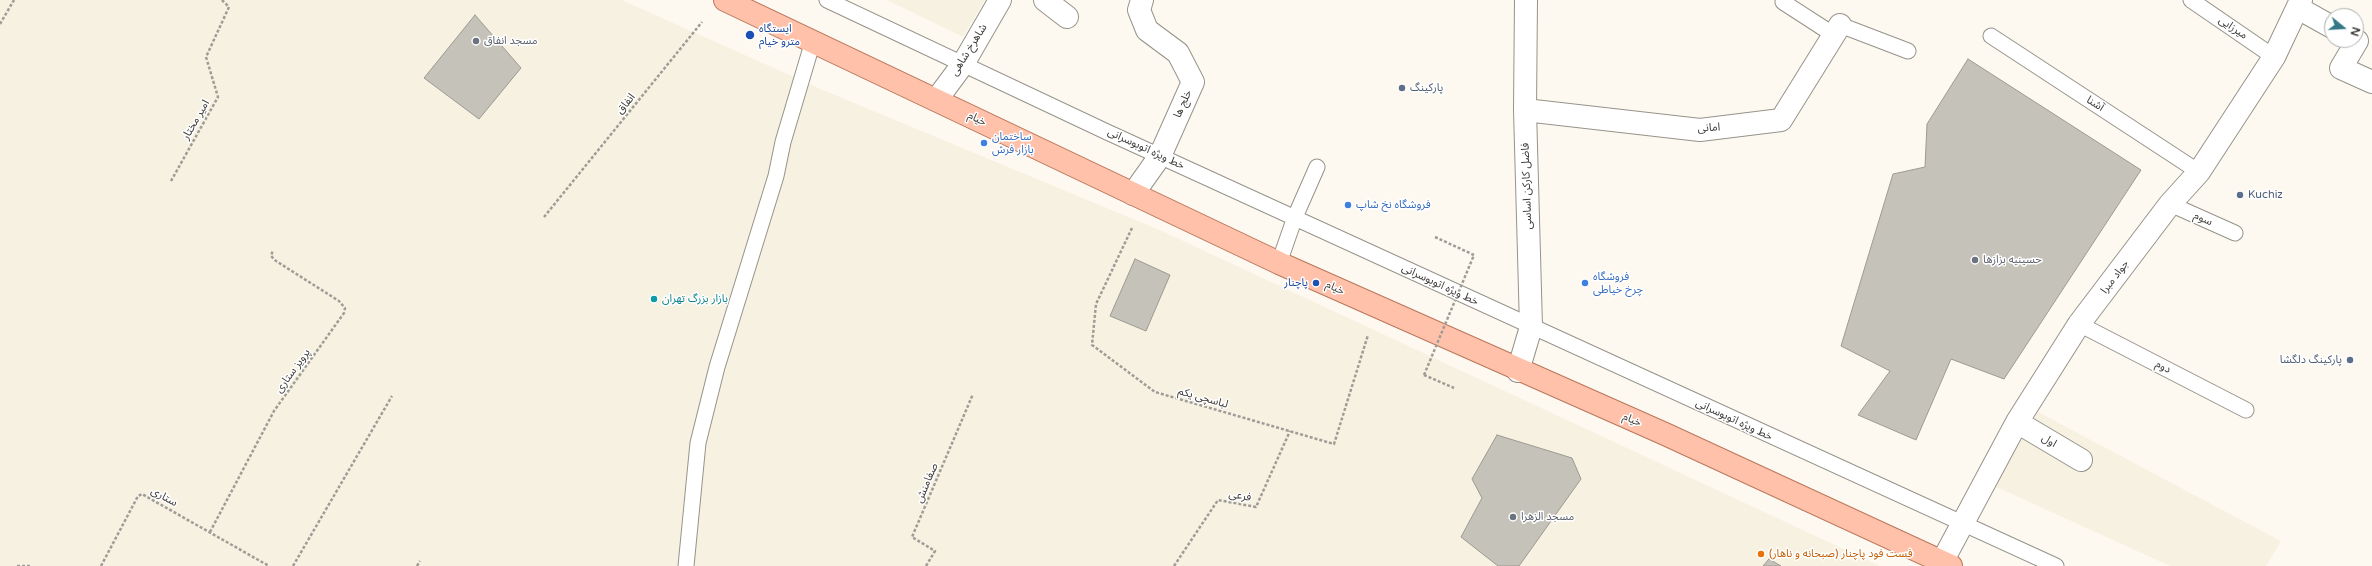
<!DOCTYPE html>
<html>
<head>
<meta charset="utf-8">
<style>
  body { margin:0 }
  #map { position:relative; width:2372px; height:566px; overflow:hidden; background:#fdf9f1; font-family:"Varela Round",sans-serif }
  canvas { display:block }
  .north { position:absolute; left:2324px; top:8px; width:40px; height:40px; box-sizing:border-box; background:#fff; border:1px solid #b0afae; border-radius:50%; rotate:108deg; font-size:11px; font-weight:700; line-height:16px; text-align:center; color:#3a3835 }
  .north::after { content:''; display:block; margin:auto; width:14px; height:18px; background:#347888; clip-path:polygon(50% 0,100% 100%,50% 72%,0 100%) }
</style>
</head>
<body>
<div id="map">
<canvas width="2372" height="566"></canvas>
<div class="north">N</div>
</div>
<script>
const g = document.querySelector('canvas').getContext('2d');
g.lineJoin = 'round';
function fillPath(path, color) { g.fillStyle = color; g.fill(path, 'evenodd'); }
const toPath = rows => new Path2D(rows.map(r => 'M' + r).join(''));
function stroke(path, color, width, dash) { g.strokeStyle = color; g.lineWidth = width; g.lineCap = dash ? 'butt' : 'round'; g.setLineDash(dash || []); g.stroke(path); }
function write(font, color, halo, rows, align = 'center') {
  g.font = font + ' "Varela Round","Noto Sans Arabic",sans-serif'; g.lineWidth = 3; g.setLineDash([]); g.textBaseline = 'middle'; g.strokeStyle = halo; g.fillStyle = color; for (const [text, x, y, turn = 0] of rows) {
    g.save(); g.translate(x, y); g.rotate((+turn || 0) * Math.PI / 180); g.textAlign = isNaN(turn) ? turn : align; if (halo) g.strokeText(text, 0, 0); g.fillText(text, 0, 0); g.restore();
  }
}
fillPath(toPath([
  [0,0,622,0,823,90,1162,231,1880,566,0,566],
  [887,0,985,0,963,37],
  [2038,412,2281,541,2266,566,2170,566,1994,486]
]), '#f7f1e1');
const building = toPath([
  [475,15,521,68,479,119,424,78,475,15],
  [1968,59,2141,170,2004,379,1951,359,1916,440,1858,415,1890,371,1841,346,1893,174,1925,167,1927,124,1968,59],
  [1135,259,1170,275,1146,331,1110,316,1135,259],
  [1497,435,1572,458,1581,479,1519,566,1498,566,1461,537,1482,498,1472,479,1497,435],
  [1769,559,1781,566,1763,566,1769,559]
]);
fillPath(building, '#c5c2b9');
stroke(building, '#9d9a92', 1);
const service = toPath([
  [827,0,1107,132,2056,566],
  [2191,0,2274,57],
  [1783,2,1834,35],
  [1840,25,1908,51],
  [1991,36,2199,172],
  [2170,204,2235,233],
  [1279,263,1295,217,1317,167],
  [2079,324,2246,410],
  [686,566,698,443,717,367,776,176,783,142,813,41]
]);
const minor = toPath([
  [1045,0,1067,17],
  [2298,8,2332,27],
  [2355,40,2357,41,2341,68,2372,82],
  [937,99,963,64,1000,0],
  [1525,110,1700,130,1781,120,1840,25],
  [1133,194,1160,156,1193,82,1178,53,1147,30,1139,10,1142,0],
  [1518,371,1531,327,1525,110,1526,0],
  [2017,422,2081,460],
  [1942,562,2017,422,2079,324,2170,204,2199,172,2274,57,2301,0]
]);
const primary = toPath([
  [725,0,1279,263,1665,434,1951,566]
]);
stroke(service, '#96938a', 17);
stroke(minor, '#96938a', 24);
stroke(primary, '#ba765b', 24);
stroke(toPath([
  [0,24,14,0],
  [171,181,218,97,206,57,229,7,222,0],
  [544,217,702,22],
  [1132,228,1096,304,1092,345,1155,392,1334,444,1368,335],
  [1435,237,1474,255],
  [1424,375,1454,388],
  [210,532,274,411,344,313,345,308,339,301,276,261,271,256,273,250],
  [17,566,30,566],
  [101,566,138,496,142,494,269,566],
  [293,566,392,396],
  [417,566,420,561],
  [926,566,935,551,912,537,973,394],
  [1174,566,1218,500,1256,507,1290,431]
]), '#9f9c97', 2.5, [3, 2]);
stroke(service, '#fff', 15);
stroke(minor, '#fff', 22);
stroke(primary, '#ffc1a9', 22);
stroke(toPath([
  [1424,375,1474,255]
]), '#9f9c97', 2.5, [3, 2]);
for (const [x, y, r, color] of [
  [750,35,5,"#1a4fb4"],
  [476,41,4,"#6b7280"],
  [1402,88,4,"#5c6f8a"],
  [984,143,4,"#3f7fe0"],
  [2240,195,4,"#5c6f8a"],
  [1348,205,4,"#3f7fe0"],
  [1975,260,4,"#6b7280"],
  [1316,283,4,"#1a4fb4"],
  [1585,283,4,"#3f7fe0"],
  [654,299,4,"#0f9aa8"],
  [2350,360,4,"#5c6f8a"],
  [1513,517,4,"#6b7280"],
  [1761,554,4,"#e8710a"]
]) { const dot = new Path2D(); dot.arc(x, y, r, 0, 2 * Math.PI); g.fillStyle = color; g.fill(dot); stroke(dot, '#fff', 1.5); }
write('11px', '#3a3835', '#fff', [
  ["میرزایی",2233,28,34],
  ["شاهرخ شاهی",969,50,-58],
  ["انفاق",626,104,-51],
  ["خلج ها",1183,104,-66],
  ["آشنا",2095,104,33],
  ["خیام",977,119,26],
  ["امیر مختار",196,120,-60],
  ["امانی",1709,128,-3],
  ["خط ویژه اتوبوسرانی",1146,149,25],
  ["فاضل کارکن اساسی",1527,186,-92],
  ["سوم",2203,219,24],
  ["جواد مبرا",2115,277,-53],
  ["خط ویژه اتوبوسرانی",1440,285,25],
  ["خیام",1335,288,24],
  ["دوم",2163,367,27],
  ["پرویز ستاری",293,371,-54],
  ["لباسچی یکم",1203,398,16],
  ["خیام",1632,420,23],
  ["خط ویژه اتوبوسرانی",1734,420,25],
  ["اول",2049,441,31],
  ["صفامنش",927,483,-67],
  ["فرعی",1240,496,10],
  ["ستاری",164,497,29]
]);
write('11px', '#164399', '#fff', [
  ["ایستگاه",759,29],
  ["مترو خیام",759,42],
  ["پاچنار",1308,283,"right"]
], 'left');
write('11px', '#5b616d', '#fff', [
  ["مسجد انفاق",484,41],
  ["حسینیه بزازها",1983,260],
  ["مسجد الزهرا",1521,517]
], 'left');
write('11px', '#4e5e75', '#fff', [
  ["پارکینگ",1410,88],
  ["Kuchiz",2248,195],
  ["پارکینگ دلگشا",2342,360,"right"]
], 'left');
write('11px', '#366cbe', '#fff', [
  ["ساختمان",992,137],
  ["بازار فرش",992,150],
  ["فروشگاه نخ شاپ",1356,205],
  ["فروشگاه",1593,277],
  ["چرخ خیاطی",1593,290]
], 'left');
write('11px', '#0d838f', '#fff', [
  ["بازار بزرگ تهران",662,299]
], 'left');
write('11px', '#c56008', '#fff', [
  ["فست فود پاچنار (صبحانه و ناهار)",1769,554]
], 'left');
</script>
</body>
</html>
